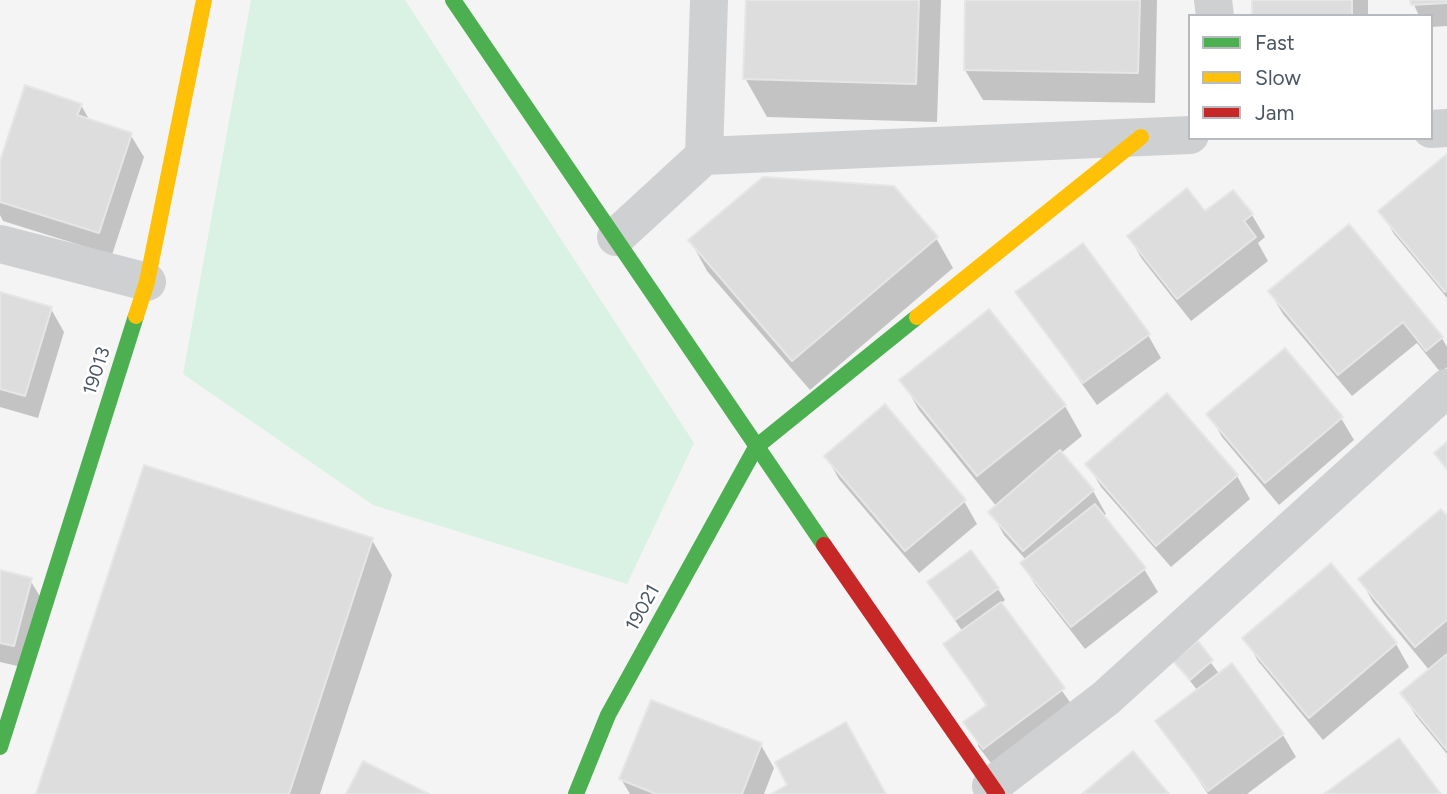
<!DOCTYPE html>
<html>
<head>
<meta charset="utf-8">
<style>
  body { margin:0 }
  #map { position:relative; width:1447px; height:794px; overflow:hidden; background:#f4f4f4; font-family:Figtree,sans-serif }
  canvas { display:block }
  .legend { position:absolute; left:1188px; top:14px; width:245px; height:126px; box-sizing:border-box; background:#fff; border:2px solid #b7bbc0; margin:0; padding:9px 12px; list-style:none; font-size:21px; color:#4a5661 }
  .legend li { display:flex; align-items:center; gap:14px; height:35px }
  .legend b { width:35px; border:2px solid #b7bbc0 }
</style>
</head>
<body>
<div id="map">
<canvas width="1447" height="794"></canvas>
<ul class="legend">
<li><b style="height:9px;background:#4caf50"></b>Fast</li>
<li><b style="height:9px;background:#ffc107"></b>Slow</li>
<li><b style="height:9px;background:#c62828"></b>Jam</li>
</ul>
</div>
<script>
const g = document.querySelector('canvas').getContext('2d');
g.lineJoin = 'round';
function fillPath(path, color) { g.fillStyle = color; g.fill(path, 'evenodd'); }
const toPath = rows => new Path2D(rows.map(r => 'M' + r).join(''));
function stroke(path, color, width, dash) { g.strokeStyle = color; g.lineWidth = width; g.lineCap = dash ? 'butt' : 'round'; g.setLineDash(dash || []); g.stroke(path); }
function write(font, color, halo, rows, align = 'center') {
  g.font = font + ' Figtree,sans-serif'; g.lineWidth = 5; g.setLineDash([]); g.textBaseline = 'middle'; g.strokeStyle = halo; g.fillStyle = color; for (const [text, x, y, turn = 0] of rows) {
    g.save(); g.translate(x, y); g.rotate((+turn || 0) * Math.PI / 180); g.textAlign = isNaN(turn) ? turn : align; if (halo) g.strokeText(text, 0, 0); g.fillText(text, 0, 0); g.restore();
  }
}
fillPath(toPath([
  [251,0,405,0,694,443,627,584,373,505,183,374]
]), '#d9f2e3');
fillPath(toPath([
  [747,0,941,0,937,122,767,117,745,78],
  [967,0,1157,0,1155,103,983,100,965,70],
  [1254,0,1368,0,1368,16,1254,16],
  [1412,0,1447,0,1447,26,1431,27,1431,16,1419,16],
  [81,105,90,121,130,134,144,157,112,255,3,221,0,215,0,167],
  [1447,156,1447,298,1394,234,1381,211],
  [1205,214,1252,215,1265,237,1258,243,1268,261,1191,321,1142,259,1129,237],
  [1349,226,1442,338,1447,347,1447,367,1441,373,1417,343,1352,396,1283,314,1270,292],
  [936,238,953,268,810,390,707,271,690,240],
  [1017,292,1148,335,1161,358,1097,405],
  [0,294,51,309,64,332,38,418,0,407],
  [989,311,1065,406,1082,436,1061,453,1093,491,1106,514,1103,516,1144,569,1158,592,1085,649,1036,586,1022,564,1026,560,1004,535,991,512,997,507,919,410,902,380],
  [1209,414,1341,418,1354,440,1279,505,1222,437],
  [826,456,964,501,977,524,919,573,839,479],
  [1088,465,1237,476,1250,499,1171,567,1101,487],
  [1447,519,1447,754,1416,716,1403,694,1430,671,1373,602,1360,579],
  [372,540,392,575,320,794,38,794],
  [1331,566,1396,644,1409,667,1323,740,1258,661,1245,638],
  [0,572,30,580,44,603,26,668,0,662],
  [929,583,998,589,1005,600,1000,604,1077,712,997,771,978,746,987,707,945,645,963,632],
  [1197,644,1220,675,1283,735,1296,757,1247,794,1208,794,1158,721,1198,691,1175,662],
  [761,745,774,768,764,794,630,794,621,779]
]), '#0003');
const building = toPath([
  [746,0,919,0,916,84,743,79,746,0],
  [965,0,1140,0,1138,73,964,70,965,0],
  [1252,0,1352,0,1352,16,1252,16,1252,0],
  [1410,0,1447,0,1447,3,1411,5,1410,0],
  [25,85,82,104,77,115,132,133,99,233,0,202,0,161,25,85],
  [1447,154,1447,290,1445,292,1378,211,1447,154],
  [763,177,894,186,938,237,792,361,688,240,763,177],
  [1187,188,1205,211,1233,190,1253,214,1244,221,1256,237,1177,299,1127,236,1187,188],
  [1349,224,1443,337,1426,351,1403,322,1338,375,1268,291,1349,224],
  [1083,243,1150,334,1083,383,1015,292,1083,243],
  [0,292,52,307,25,396,0,389,0,292],
  [989,309,1066,405,977,476,899,380,989,309],
  [1285,348,1343,417,1265,483,1206,414,1285,348],
  [1167,393,1238,475,1156,546,1085,464,1167,393],
  [885,404,966,500,905,551,824,456,885,404],
  [1447,442,1447,469,1434,453,1447,442],
  [1060,450,1094,490,1023,551,988,512,1060,450],
  [144,465,373,538,289,794,36,794,144,465],
  [1095,504,1146,568,1071,627,1020,563,1095,504],
  [1441,509,1447,516,1447,620,1415,647,1358,579,1441,509],
  [971,550,999,588,955,620,927,582,971,550],
  [1331,563,1397,643,1309,718,1242,638,1331,563],
  [0,570,32,578,14,646,0,643,0,570],
  [1001,602,1065,688,983,749,963,722,987,705,943,644,1001,602],
  [1198,641,1213,660,1190,680,1173,661,1198,641],
  [1447,654,1447,750,1400,693,1447,654],
  [1232,663,1284,734,1208,791,1155,721,1232,663],
  [651,700,762,743,742,794,656,794,619,779,651,700],
  [846,722,886,794,771,794,787,785,775,762,846,722],
  [1399,738,1441,794,1324,794,1399,738],
  [1133,751,1169,794,1082,794,1133,751],
  [363,761,429,794,346,794,363,761]
]);
fillPath(building, '#ddddde');
stroke(building, '#e5e6e7', 2);
stroke(toPath([
  [1213,0,1215,16],
  [1431,129,1447,128],
  [704,156,1190,135],
  [616,237,704,156,709,0],
  [0,244,147,282],
  [991,786,1106,698,1447,388]
]), '#ced0d2', 38);
stroke(toPath([
  [453,0,824,545],
  [0,747,136,316],
  [576,794,608,715,756,447,917,317]
]), '#4caf50', 16);
stroke(toPath([
  [136,316,147,282,204,0],
  [917,317,1141,137]
]), '#ffc107', 16);
stroke(toPath([
  [824,545,997,794]
]), '#c62828', 16);
write('19px', '#4a5661', '#fff', [
  ["19013",97,371,-72],
  ["19021",643,608,-61]
]);
</script>
</body>
</html>
